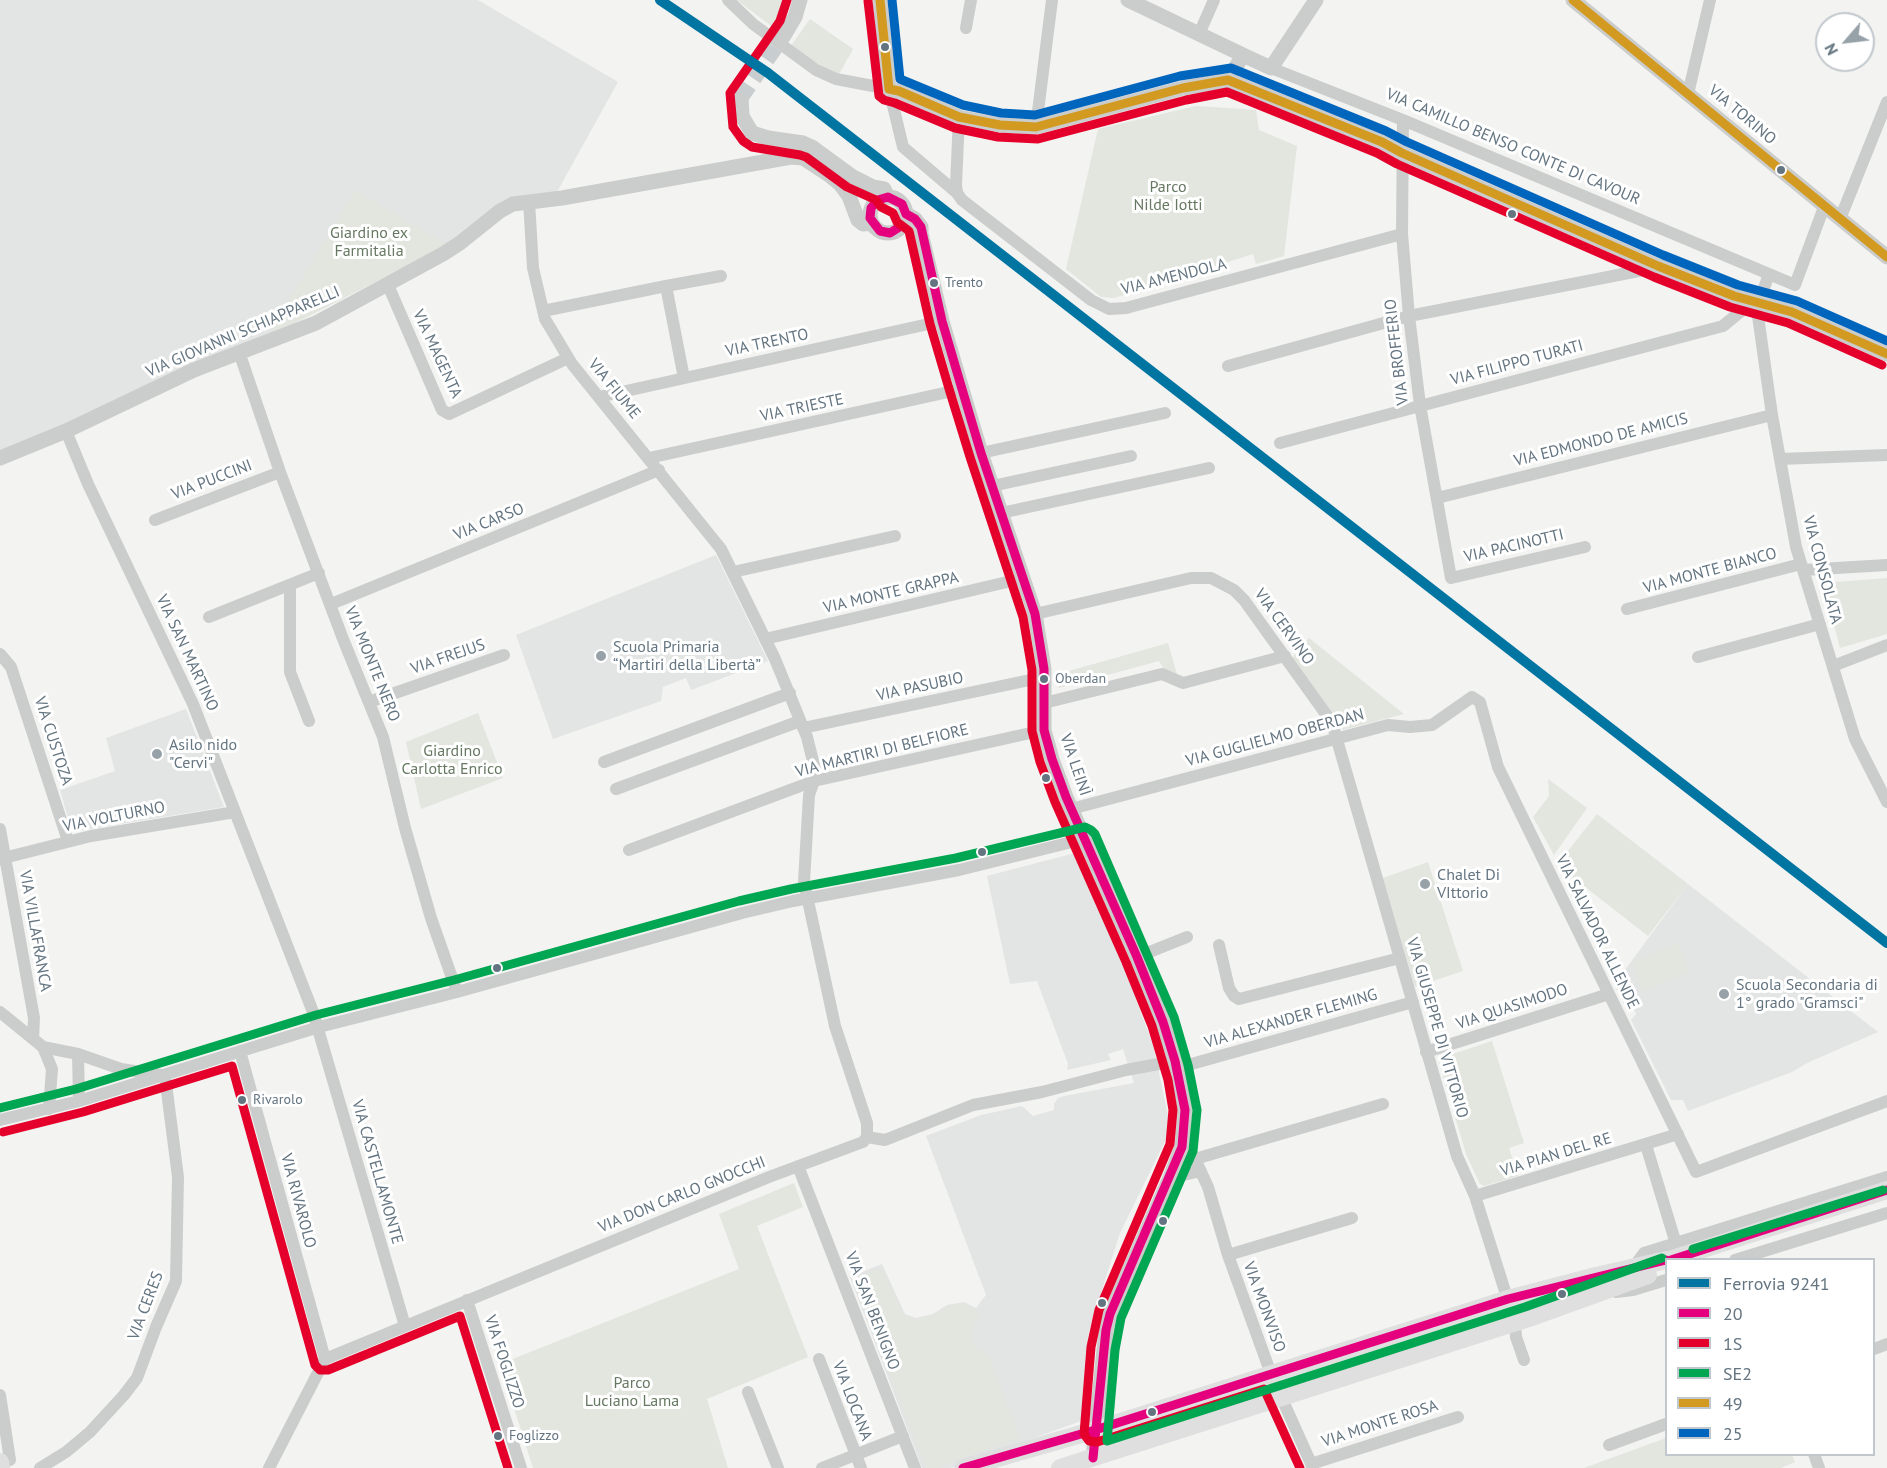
<!DOCTYPE html>
<html>
<head>
<meta charset="utf-8">
<style>
  body { margin:0 }
  #map { position:relative; width:1887px; height:1468px; overflow:hidden; background:#f3f3f1; font-family:"PT Sans",sans-serif }
  canvas { display:block }
  .legend { position:absolute; left:1665px; top:1258px; width:210px; height:198px; box-sizing:border-box; background:#fff; border:2px solid #c1c8cd; margin:0; padding:8px 10px; list-style:none; font-size:18px; color:#647581 }
  .legend li { display:flex; align-items:center; gap:12px; height:30px }
  .legend b { width:30px; border:2px solid #c1c8cd }
  .north { position:absolute; left:1815px; top:12px; width:60px; height:60px; box-sizing:border-box; background:#fff; border:2px solid #c1c8cd; border-radius:50%; rotate:242deg; font-size:16px; font-weight:700; line-height:24px; text-align:center; color:#647581 }
  .north::after { content:''; display:block; margin:auto; width:21px; height:27px; background:#96a1a8; clip-path:polygon(50% 0,100% 100%,50% 72%,0 100%) }
</style>
</head>
<body>
<div id="map">
<canvas width="1887" height="1468"></canvas>
<ul class="legend">
<li><b style="height:8px;background:#0075a1"></b>Ferrovia 9241</li>
<li><b style="height:8px;background:#e5007d"></b>20</li>
<li><b style="height:8px;background:#e4002b"></b>1S</li>
<li><b style="height:8px;background:#00a651"></b>SE2</li>
<li><b style="height:8px;background:#d29a20"></b>49</li>
<li><b style="height:8px;background:#0065bd"></b>25</li>
</ul>
<div class="north">N</div>
</div>
<script>
const g = document.querySelector('canvas').getContext('2d');
g.lineJoin = 'round';
function fillPath(path, color) { g.fillStyle = color; g.fill(path, 'evenodd'); }
const toPath = rows => new Path2D(rows.map(r => 'M' + r).join(''));
function stroke(path, color, width, dash) { g.strokeStyle = color; g.lineWidth = width; g.lineCap = dash ? 'butt' : 'round'; g.setLineDash(dash || []); g.stroke(path); }
function write(font, color, halo, rows, align = 'center') {
  g.font = font + ' "PT Sans",sans-serif'; g.lineWidth = 6; g.setLineDash([]); g.textBaseline = 'middle'; g.strokeStyle = halo; g.fillStyle = color; for (const [text, x, y, turn = 0] of rows) {
    g.save(); g.translate(x, y); g.rotate((+turn || 0) * Math.PI / 180); g.textAlign = isNaN(turn) ? turn : align; if (halo) g.strokeText(text, 0, 0); g.fillText(text, 0, 0); g.restore();
  }
}
fillPath(toPath([
  [0,0,478,0,618,82,557,192,519,196,447,245,266,338,0,453],
  [716,555,768,661,691,690,686,678,663,687,661,701,553,739,516,635],
  [186,709,224,807,72,832,60,790,115,771,106,738],
  [1075,853,1124,967,1153,1045,1171,1129,1120,1233,1089,1331,1081,1421,951,1468,922,1468,850,1277,882,1264,905,1314,916,1318,933,1314,947,1305,964,1302,976,1308,986,1295,926,1136,981,1115,1022,1106,1033,1116,1054,1110,1054,1104,1058,1098,1064,1096,1134,1083,1123,1049,1108,1054,1111,1060,1067,1070,1068,1064,1037,981,1010,984,987,876],
  [1688,884,1878,1032,1807,1063,1792,1072,1688,1111,1683,1100,1671,1100,1631,1020,1636,1014,1631,1004,1624,1004,1614,985]
]), '#e3e5e4');
fillPath(toPath([
  [737,0,792,0,775,29],
  [810,19,853,49,838,76,790,47],
  [1196,106,1256,110,1259,130,1297,146,1284,256,1256,264,1253,254,1114,298,1101,297,1066,269,1098,129],
  [355,190,447,245,266,338],
  [1887,578,1887,634,1840,648,1823,583],
  [1309,638,1404,714,1343,730,1292,658],
  [1168,643,1178,678,1164,669,1159,661,1059,688,1055,675],
  [478,713,503,778,421,809,406,742],
  [1548,779,1587,808,1554,855,1533,817,1549,796],
  [1597,814,1688,884,1648,936,1557,865],
  [1428,862,1463,971,1415,987,1383,878],
  [1679,943,1690,972,1642,991,1632,962],
  [1492,1041,1524,1143,1509,1148,1518,1176,1484,1186,1480,1184,1466,1154,1438,1059],
  [794,1183,803,1207,757,1226,808,1357,707,1399,728,1468,533,1468,500,1364,739,1269,719,1214],
  [882,1268,903,1315,916,1320,934,1315,947,1305,964,1304,979,1311,970,1335,976,1348,988,1354,1020,1438,936,1468,926,1468,853,1279],
  [1666,1438,1666,1454,1792,1455,1795,1462,1781,1468,1584,1468]
]), '#e2e6df');
stroke(toPath([
  [741,98,785,34]
]), '#c8cdcf', 15, [15, 8]);
stroke(toPath([
  [728,0,753,24,816,70,836,79,889,89,903,147,957,193],
  [966,28,971,0],
  [1199,34,1214,0],
  [1271,68,1403,120,1769,274],
  [1688,94,1710,0],
  [959,117,956,185,957,193,962,200,1091,300,1109,309,1126,308,1402,234],
  [1403,120,1402,234,1409,316,1420,405,1451,578,1585,547],
  [1036,127,1052,0],
  [529,201,533,268,545,319,572,364,721,549,775,659,807,737,815,769,814,781,809,795,804,882,835,1026,867,1123,867,1137],
  [1840,219,1887,102],
  [388,285,442,410,449,414,568,358],
  [1756,302,1772,415,1796,547,1855,739,1887,802],
  [543,311,666,286],
  [239,352,280,472,343,639,383,737,405,828,431,918,457,992],
  [1228,366,1409,316,1659,267],
  [684,378,666,286,721,276],
  [599,397,942,321],
  [66,431,88,484,193,704,313,1012,405,1326],
  [1280,443,1723,326,1746,307,1756,302,1762,294,1769,274,1795,285,1824,207],
  [981,453,1165,413],
  [649,458,962,389],
  [1780,459,1887,455],
  [992,486,1131,456],
  [1437,498,1772,415],
  [1001,513,1209,468],
  [155,520,280,472],
  [1803,570,1887,565],
  [733,572,895,536],
  [290,585,290,672,309,721],
  [331,604,659,470],
  [1627,609,1801,564],
  [1035,614,1191,578,1211,578,1234,590,1244,600,1328,717,1333,726,1457,1156,1475,1196,1515,1323,1516,1337,1524,1360],
  [209,617,319,573],
  [765,639,1024,578],
  [0,654,11,667,68,841],
  [1698,657,1820,624],
  [1833,666,1887,645],
  [369,702,504,655],
  [1044,703,1162,674,1183,683,1285,656],
  [803,728,1044,677],
  [604,762,790,693],
  [616,789,800,721],
  [1071,809,1388,725,1410,727,1432,725,1472,697,1480,702,1498,767,1696,1172,1887,1101],
  [0,829,34,1018,33,1039],
  [629,850,814,781,1044,730],
  [0,859,91,836,235,812],
  [1219,945,1229,988,1234,996,1239,999,1400,958],
  [1137,957,1187,937],
  [0,1012,43,1047,52,1069,49,1109],
  [43,1047,78,1054,121,1069,161,1075],
  [240,1051,325,1359],
  [1426,1052,1609,994],
  [78,1054,79,1101],
  [1177,1068,1413,1002],
  [0,1120,79,1101,319,1027,457,992,742,913,793,901,959,870,1084,839],
  [867,1137,885,1140,973,1105,1042,1092,1126,1070,1175,1061],
  [1646,1145,1676,1244],
  [1182,1147,1195,1159,1208,1187,1228,1255,1271,1374,1313,1468],
  [1195,1159,1383,1104],
  [798,1166,915,1468],
  [1170,1178,1201,1171],
  [1475,1196,1678,1134],
  [1228,1255,1352,1218],
  [1735,1260,1887,1213],
  [1633,1268,1644,1253,1887,1177],
  [1616,1292,1633,1290,1666,1280],
  [467,1300,521,1468],
  [1874,1349,1887,1344],
  [819,1359,861,1468],
  [748,1392,778,1468],
  [0,1395,10,1460],
  [1609,1445,1666,1424],
  [1814,1454,1819,1468],
  [1311,1464,1458,1417],
  [40,1468,66,1452,90,1432,124,1395,137,1378,156,1327,176,1281,178,1177,165,1076],
  [269,1468,325,1359,769,1177,863,1142,867,1137],
  [822,1468,903,1436]
]), '#cbcccc', 12);
stroke(toPath([
  [880,0,889,89,899,91,959,117,1000,125,1036,127,1183,88,1228,80,1382,142,1402,153,1658,266,1734,296,1792,312,1887,354],
  [1128,0,1243,55],
  [1573,0,1887,257],
  [785,34,795,17,800,0],
  [1228,80,1243,55,1271,68,1316,0],
  [741,98,742,116,752,133,768,138,803,143,812,147,853,177,873,187,884,189,888,197],
  '870 215a18 18 0 1 1 36 0a18 18 0 1 1-36 0Z',
  [906,214,915,219,921,227,921,233,942,321,962,389,981,453,1035,614,1044,669,1044,730,1052,759,1066,797,1137,957,1163,1022,1175,1061,1182,1093,1185,1110,1182,1147,1170,1178,1110,1314,1106,1330,1093,1458],
  [0,458,66,431,194,370,316,323,443,254,460,243,500,211,513,204,562,198,791,157,803,158,829,175,840,184,849,196,858,220,863,224,872,223]
]), '#cbcccc', 15);
stroke(toPath([
  [1669,1260,1887,1190],
  [0,1462,1,1468],
  [963,1468,1095,1430,1508,1299,1596,1276,1666,1260],
  [1060,1468,1529,1318,1648,1275]
]), '#dfdfe0', 18);
stroke(toPath([
  [906,214,915,219,921,227,942,321,962,389,981,453,1035,614,1044,669,1044,730,1052,759,1066,797,1137,957,1163,1022,1175,1061,1185,1110,1182,1147,1110,1314,1106,1330,1093,1458],
  [901,226,890,233,880,231,870,218,871,208,878,200,888,197,902,204,906,214],
  [1671,1260,1887,1190],
  [963,1468,1095,1430,1508,1299,1666,1260]
]), '#e5007d', 9);
stroke(toPath([
  [787,0,780,21,730,93,733,127,743,141,752,147,800,155,806,157,847,187,876,200,881,207,893,213,897,222,909,231,930,324,950,392,970,457,1023,617,1032,670,1032,731,1040,762,1055,802,1126,962,1152,1026,1168,1080,1173,1110,1170,1144,1099,1310,1091,1347,1084,1434,1089,1441,1097,1442,1264,1389,1300,1468],
  [868,1,879,96,884,100,895,103,955,128,998,137,1038,139,1186,100,1227,92,1377,153,1397,164,1654,277,1730,307,1788,323,1882,365],
  [3,1132,83,1112,232,1066,315,1365,320,1370,328,1370,460,1316,508,1468]
]), '#e4002b', 9);
stroke(toPath([
  [0,1108,76,1089,316,1015,454,980,739,901,791,889,956,858,1085,827,1091,830,1095,834,1174,1017,1188,1065,1197,1110,1193,1151,1121,1318,1115,1350,1107,1441,1525,1307,1662,1258],
  [1693,1249,1883,1190]
]), '#00a651', 9);
stroke(toPath([
  [880,0,889,89,899,91,959,117,1000,125,1036,127,1183,88,1228,80,1382,142,1402,153,1658,266,1734,296,1792,312,1887,354],
  [1573,0,1887,257]
]), '#d29a20', 9);
stroke(toPath([
  [892,0,900,79,963,105,1001,113,1035,115,1180,76,1231,68,1386,131,1407,142,1663,255,1738,285,1797,301,1887,341]
]), '#0065bd', 9);
stroke(toPath([
  [660,0,768,73,1887,943]
]), '#0075a1', 10);
for (const [x, y, r, color] of [
  [885,47,5,"#647581"],
  [1781,170,5,"#647581"],
  [1512,214,5,"#647581"],
  [934,283,5,"#647581"],
  [601,656,6,"#96a1a8"],
  [1044,679,5,"#647581"],
  [157,754,6,"#96a1a8"],
  [1046,778,5,"#647581"],
  [982,852,5,"#647581"],
  [1425,884,6,"#96a1a8"],
  [497,968,5,"#647581"],
  [1724,994,6,"#96a1a8"],
  [242,1100,5,"#647581"],
  [1163,1221,5,"#647581"],
  [1562,1294,5,"#647581"],
  [1102,1303,5,"#647581"],
  [1152,1412,5,"#647581"],
  [498,1436,5,"#647581"]
]) { const dot = new Path2D(); dot.arc(x, y, r, 0, 2 * Math.PI); g.fillStyle = color; g.fill(dot); stroke(dot, '#fff', 2); }
write('14px', '#647581', '#fff', [
  ["Trento",945,283],
  ["Oberdan",1055,679],
  ["Rivarolo",253,1100],
  ["Foglizzo",509,1436]
], 'left');
write('16px', '#647581', '#fff', [
  ["VIA TORINO",1742,115,40],
  ["VIA CAMILLO BENSO CONTE DI CAVOUR",1513,147,23],
  ["VIA AMENDOLA",1174,277,-14],
  ["VIA GIOVANNI SCHIAPPARELLI",243,332,-23],
  ["VIA TRENTO",767,343,-12],
  ["VIA BROFFERIO",1397,352,-97],
  ["VIA MAGENTA",437,354,65],
  ["VIA FILIPPO TURATI",1517,363,-15],
  ["VIA FIUME",614,389,51],
  ["VIA TRIESTE",802,408,-12],
  ["VIA EDMONDO DE AMICIS",1601,440,-14],
  ["VIA PUCCINI",212,480,-21],
  ["VIA CARSO",489,522,-22],
  ["VIA PACINOTTI",1514,546,-13],
  ["VIA CONSOLATA",1822,570,75],
  ["VIA MONTE BIANCO",1710,571,-15],
  ["VIA MONTE GRAPPA",891,593,-13],
  ["VIA CERVINO",1284,627,54],
  ["VIA SAN MARTINO",187,653,65],
  ["VIA FREJUS",448,657,-19],
  ["VIA MONTE NERO",372,664,68],
  ["VIA PASUBIO",920,687,-12],
  ["VIA GUGLIELMO OBERDAN",1275,738,-15],
  ["VIA CUSTOZA",53,741,72],
  ["VIA MARTIRI DI BELFIORE",882,751,-14],
  ["VIA LEINÌ",1075,765,71],
  ["VIA VOLTURNO",114,817,-11],
  ["VIA VILLAFRANCA",35,931,80],
  ["VIA SALVADOR ALLENDE",1597,932,64],
  ["VIA QUASIMODO",1512,1007,-18],
  ["VIA ALEXANDER FLEMING",1291,1019,-16],
  ["VIA GIUSEPPE DI VITTORIO",1437,1028,74],
  ["VIA PIAN DEL RE",1556,1155,-17],
  ["VIA CASTELLAMONTE",377,1172,74],
  ["VIA DON CARLO GNOCCHI",682,1195,-22],
  ["VIA RIVAROLO",298,1201,75],
  ["VIA CERES",146,1306,-69],
  ["VIA MONVISO",1264,1307,70],
  ["VIA SAN BENIGNO",872,1311,69],
  ["VIA FOGLIZZO",504,1362,72],
  ["VIA LOCANA",852,1401,69],
  ["VIA MONTE ROSA",1380,1424,-18]
]);
write('16px', '#677862', '#fff', [
  ["Parco",1168,187],
  ["Nilde Iotti",1168,205],
  ["Giardino ex",369,233],
  ["Farmitalia",369,251],
  ["Giardino",452,751],
  ["Carlotta Enrico",452,769],
  ["Parco",632,1383],
  ["Luciano Lama",632,1401]
]);
write('16px', '#647581', '#fff', [
  ["Scuola Primaria",613,647],
  ["“Martiri della Libertà”",613,665],
  ["Asilo nido",169,745],
  ["\"Cervi\"",169,763],
  ["Chalet Di",1437,875],
  ["VIttorio",1437,893],
  ["Scuola Secondaria di",1736,985],
  ["1° grado \"Gramsci\"",1736,1003]
], 'left');
</script>
</body>
</html>
